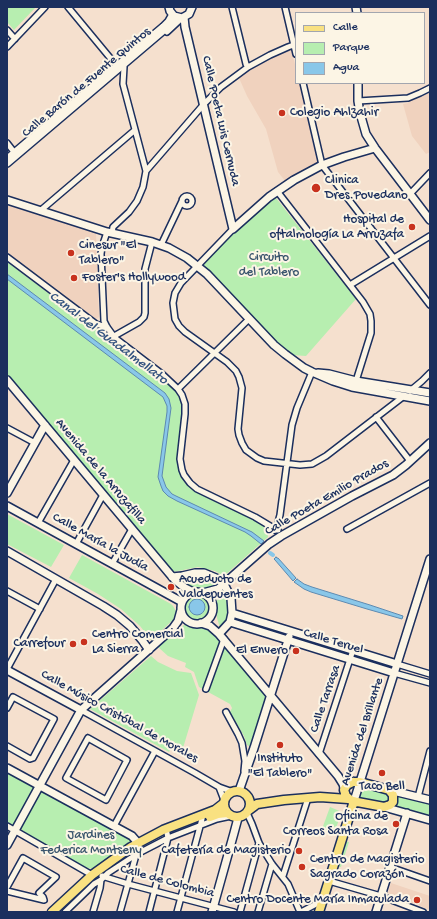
<!DOCTYPE html>
<html>
<head>
<meta charset="utf-8">
<style>
  body { margin:0 }
  #map { position:relative; width:437px; height:919px; overflow:hidden; background:#f5e0ce; font-family:"Gochi Hand",sans-serif }
  canvas { display:block }
  .frame { position:absolute; inset:0; border:8px solid #1b2f5e; pointer-events:none }
  .legend { position:absolute; left:295px; top:12px; width:130px; height:72px; box-sizing:border-box; background:#fcf5e5; border:1px solid #a2a6af; margin:0; padding:5px 7px; list-style:none; font-size:12px; color:#1b2f5e }
  .legend li { display:flex; align-items:center; gap:8px; height:20px }
  .legend b { width:20px; border:1px solid #a2a6af }
</style>
</head>
<body>
<div id="map">
<canvas width="437" height="919"></canvas>
<div class="frame"></div>
<ul class="legend">
<li><b style="height:5px;background:#f9e181"></b>Calle</li>
<li><b style="height:11px;background:#b7eeb0"></b>Parque</li>
<li><b style="height:11px;background:#89c7e9"></b>Agua</li>
</ul>
</div>
<script>
const g = document.querySelector('canvas').getContext('2d');
g.lineJoin = 'round';
function fillPath(path, color) { g.fillStyle = color; g.fill(path, 'evenodd'); }
const toPath = rows => new Path2D(rows.map(r => 'M' + r).join(''));
function stroke(path, color, width, dash) { g.strokeStyle = color; g.lineWidth = width; g.lineCap = dash ? 'butt' : 'round'; g.setLineDash(dash || []); g.stroke(path); }
function write(font, color, halo, rows, align = 'center') {
  g.font = font + ' "Gochi Hand",sans-serif'; g.lineWidth = 4; g.setLineDash([]); g.textBaseline = 'middle'; g.strokeStyle = halo; g.fillStyle = color; for (const [text, x, y, turn = 0] of rows) {
    g.save(); g.translate(x, y); g.rotate((+turn || 0) * Math.PI / 180); g.textAlign = isNaN(turn) ? turn : align; if (halo) g.strokeText(text, 0, 0); g.fillText(text, 0, 0); g.restore();
  }
}
fillPath(toPath([
  [291,49,296,68,296,83,300,83,319,164,286,182,278,172,266,129,247,96,239,78,257,66],
  [430,92,430,152,426,154,412,136,403,104,408,103,409,101,421,97],
  [7,205,96,233,99,317,96,319,7,254],
  [391,883,430,896,430,910,388,893]
]), '#f0d2be');
fillPath(toPath([
  [7,7,36,7,14,30,7,22],
  [276,198,356,299,306,356,292,355,277,343,204,266,203,264,235,231,271,199],
  [7,262,156,374,169,384,176,392,181,402,182,408,182,415,177,456,178,468,181,476,185,483,193,490,254,520,265,527,268,533,268,537,224,576,215,571,198,567,173,572,7,375],
  [7,514,64,545,51,567,7,544],
  [82,555,171,604,173,606,176,611,176,614,173,620,151,640,140,626,121,609,98,594,69,578],
  [187,576,206,576,216,581,219,584,218,586,210,589,190,587,181,582,178,579],
  [222,589,225,590,229,598,230,606,228,620,220,628,217,618,217,601,220,591],
  '185 608a12 12 0 1 1 24 0a12 12 0 1 1-24 0Z',
  [184,625,187,625,196,627,203,626,209,627,267,697,266,703,264,703,251,743,253,744,251,747,247,745,244,736,230,712,232,708,230,704,199,687,194,672,185,667,186,663,168,656,158,647],
  [151,656,158,662,177,671,191,673,199,695,183,748,174,743,169,752,90,709],
  [7,770,32,784,35,791,16,825,10,825,7,824],
  [363,788,365,788,387,793,389,795,390,800,386,804,359,799,359,797,361,789],
  [41,790,128,837,133,841,132,844,96,869,85,868,24,833,20,827],
  [397,794,430,802,430,817,394,807],
  [330,807,342,812,334,833,322,829],
  [346,841,349,842,341,867,338,867]
]), '#b7eeb0');
const water = toPath([
  [7,274,165,393,169,399,171,408,162,476,166,487,172,494,176,496,252,532,264,541,261,544,251,536,245,532,177,501,168,496,163,491,161,486,158,477,167,412,167,406,163,397,7,279,7,274],
  [276,557,277,558,278,558,296,578,293,581,275,560,274,559,276,557],
  [297,579,304,584,312,587,370,605,403,616,402,619,367,609,311,592,304,589,294,582,297,579],
  '189 607a8 8 0 1 1 16 0a8 8 0 1 1-16 0Z'
]);
fillPath(water, '#89c7e9');
stroke(water, '#5d8ab1', 1);
stroke(toPath([
  [270,553,273,555]
]), '#89c7e9', 4);
const street = toPath([
  [68,7,116,65],
  [232,7,246,64,248,67],
  [285,7,296,54],
  [7,30,15,39],
  [167,32,182,18],
  [7,47,45,7],
  [303,83,322,165,430,305],
  [358,101,408,98,420,93,430,88],
  [7,143,14,152],
  [7,158,163,26,168,21,172,14],
  [146,171,204,104,221,87,248,67,270,55,288,47,296,44],
  [277,191,363,302,370,314,371,321,371,333,356,381],
  [410,194,430,173],
  '182 201a5 5 0 1 1 10 0a5 5 0 1 1-10 0Z',
  [40,211,135,130],
  [233,229,181,283,175,293,173,303,175,319,179,326,185,332,227,362,236,371,239,377,242,388,238,429,239,435,242,443,246,450,257,458,264,461,300,465,312,464,326,456,404,396],
  [107,232,102,247,101,254,104,321,107,327,115,338,162,374,178,389,182,395,185,404,185,414,180,459,182,470,184,475,190,483,197,489,255,517,270,526,271,529,273,530,278,530],
  [112,233,113,227,129,212,137,201,143,187,146,171,123,84,124,67],
  [161,245,182,201],
  [7,257,96,324,107,327],
  [350,285,430,236],
  [115,338,116,335,139,322,144,317,145,313,145,269,152,242],
  [178,389,249,319],
  [410,391,422,381,430,373],
  [376,417,410,461],
  [7,428,35,443],
  [278,522,280,515,292,425,297,408,312,372],
  [38,523,74,460],
  [347,529,430,483],
  [76,544,103,495],
  [112,564,132,529],
  [7,591,40,609],
  [397,664,430,674],
  [7,669,56,579],
  [394,673,430,683],
  [206,689,224,639],
  [7,708,13,697,54,719,33,758,30,759,7,746],
  [81,710,195,773,219,787,233,792],
  [226,712,238,734,242,743,245,761,244,771],
  [88,738,127,760,106,800,66,778,88,738],
  [319,754,353,650],
  [219,787,224,800],
  [418,797,430,751],
  [247,813,252,824,259,843,272,864,288,884,300,912],
  [7,826,92,875],
  [114,826,155,751],
  [390,867,430,881],
  [102,876,128,884,234,912],
  [283,876,308,798],
  [329,881,381,896,423,912],
  [7,887,23,858,56,877,39,893,43,897,44,900,7,891],
  [65,912,94,884,101,880],
  [93,912,100,888,101,880,108,873,137,854,168,838,217,819,231,816],
  [120,912,138,848],
  [149,912,168,838,167,833],
  [177,912,202,819],
  [240,912,259,843],
  [258,912,272,864],
  [301,912,322,901]
]);
const secondary = toPath([
  [169,7,170,11,174,16,182,18,189,14,192,7],
  [356,7,357,13],
  [184,17,185,27,233,229,269,197,294,180,322,165,344,157,375,148],
  [358,83,358,101,360,113,366,134,375,148,430,220],
  [7,163,166,28,177,17],
  [7,200,107,232,152,242,169,248,187,258,207,274,274,345,285,354,304,368,312,372,333,381,352,387,430,401],
  [318,373,329,374,356,381,430,393],
  [7,380,174,579,185,588,193,592],
  [7,493,45,425],
  [7,506,182,602],
  [7,551,103,606,117,615,130,626,142,640,149,650],
  [172,577,182,576,195,573,204,573,216,578,224,584,231,598,232,613,230,622,219,634],
  '181 608a16 16 0 1 1 32 0a16 16 0 1 1-32 0Z',
  [203,593,218,589,269,544,281,536,352,496,393,475,406,465,430,443],
  [232,613,397,664],
  [230,622,394,673],
  [201,623,210,626,219,634,338,776,343,784,344,788],
  [7,670,81,710],
  [7,768,132,836,138,843],
  [389,790,430,800],
  [239,791,254,748,289,637],
  [354,801,430,559],
  [384,807,430,820],
  [7,845,81,710,173,628,178,621,181,610],
  [212,912,234,833,238,818],
  [376,912,407,813]
]);
const primary = toPath([
  [353,782,360,782,389,790,393,795,393,802,390,805,384,807,352,801,346,796,344,790,347,785,353,782],
  '224 804a13 13 0 1 1 26 0a13 13 0 1 1-26 0Z',
  [249,810,257,804,284,800,320,797,348,799],
  [210,817,218,814,227,813],
  [52,912,92,875,131,847,163,830,215,810,224,803],
  [319,912,354,801]
]);
stroke(street, '#1b2f5e', 8);
stroke(secondary, '#1b2f5e', 10);
stroke(primary, '#1b2f5e', 11);
stroke(street, '#fcf5e5', 5);
stroke(secondary, '#fcf5e5', 7);
stroke(primary, '#f9e181', 8);
for (const [x, y, r, color] of [
  [282,113,4,"#c8321e"],
  [316,188,5,"#c8321e"],
  [412,227,4,"#c8321e"],
  [71,253,4,"#c8321e"],
  [74,278,4,"#c8321e"],
  [171,587,4,"#c8321e"],
  [84,642,4,"#c8321e"],
  [73,644,4,"#c8321e"],
  [296,651,4,"#c8321e"],
  [280,745,4,"#c8321e"],
  [382,773,4,"#c8321e"],
  [396,824,4,"#c8321e"],
  [299,851,4,"#c8321e"],
  [302,867,4,"#c8321e"],
  [417,900,4,"#c8321e"]
]) { const dot = new Path2D(); dot.arc(x, y, r, 0, 2 * Math.PI); g.fillStyle = color; g.fill(dot); stroke(dot, '#fcf5e5', 1.5); }
write('13px', '#1b2f5e', '#fcf5e5', [
  ["Calle Barón de Fuente Quintos",87,83,-40],
  ["Calle Poeta Luis Cernuda",220,121,77],
  ["Avenida de la Arruzafilla",100,472,50],
  ["Calle Poeta Emilio Prados",327,498,-30],
  ["Calle María la Judía",100,543,29],
  ["Calle Teruel",333,642,17],
  ["Calle Tarrasa",326,699,-71],
  ["Calle Músico Cristóbal de Morales",119,717,29],
  ["Avenida del Brillante",363,732,-72],
  ["Calle de Colombia",167,882,15]
]);
write('13px', '#1b2f5e', '#fcf5e5', [
  ["Colegio Ahlzahir",290,113],
  ["Clinica",325,181],
  ["Dres.Povedano",325,196],
  ["Hospital de",404,220,"right"],
  ["oftalmología La Arruzafa",404,235,"right"],
  ["Cinesur \"El",79,246],
  ["Tablero\"",79,261],
  ["Foster's Hollywood",82,278],
  ["Acueducto de",179,580],
  ["Valdepuentes",179,595],
  ["Centro Comercial",92,635],
  ["La Sierra",92,650],
  ["Carrefour",65,644,"right"],
  ["El Envero",288,651,"right"],
  ["Instituto",280,759,"center"],
  ["\"El Tablero\"",280,774,"center"],
  ["Taco Bell",382,787,"center"],
  ["Oficina de",388,817,"right"],
  ["Correos Santa Rosa",388,832,"right"],
  ["Cafetería de Magisterio",291,851,"right"],
  ["Centro de Magisterio",310,860],
  ["Sagrado Corazón",310,875],
  ["Centro Docente María Inmaculada",409,900,"right"]
], 'left');
write('13px', '#3a556e', '#fcf5e5', [
  ["Circuito",269,258],
  ["del Tablero",269,273],
  ["Jardines",91,836],
  ["Federica Montseny",91,851]
]);
write('italic 14px', '#365581', '#fcf5e5', [
  ["Canal del Guadalmellato",108,339,37]
]);
</script>
</body>
</html>
